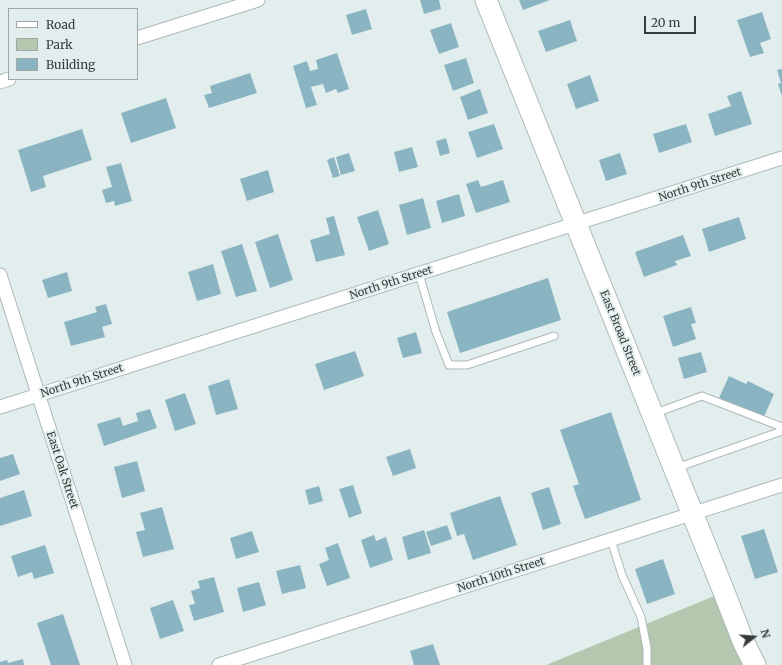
<!DOCTYPE html>
<html>
<head>
<meta charset="utf-8">
<style>
  body { margin:0 }
  #map { position:relative; width:782px; height:665px; overflow:hidden; background:#e2eeed; font-family:Merriweather,serif }
  canvas { display:block }
  .legend { position:absolute; left:8px; top:8px; width:130px; height:72px; box-sizing:border-box; background:#e2eeed; border:1px solid #9ea7a6; margin:0; padding:5px 7px; list-style:none; font-size:12px; color:#373c3b }
  .legend li { display:flex; align-items:center; gap:8px; height:20px }
  .legend b { width:20px; border:1px solid #9ea7a6 }
  .north { position:absolute; left:734px; top:617px; width:40px; height:40px; -webkit-text-stroke:3px #e2eeed; paint-order:stroke; rotate:73deg; font-size:11px; font-weight:700; line-height:16px; text-align:center; color:#373c3b }
  .north::after { content:''; display:block; margin:auto; width:14px; height:18px; background:#373c3b; clip-path:polygon(50% 0,100% 100%,50% 72%,0 100%) }
  .scale { position:absolute; left:644px; top:16px; width:52px; height:18px; box-sizing:border-box; border:2px solid #373c3b; border-top:0; padding-left:5px; font-size:12px; line-height:14px; white-space:nowrap; color:#373c3b; -webkit-text-stroke:3px #e2eeed; paint-order:stroke }
</style>
</head>
<body>
<div id="map">
<canvas width="782" height="665"></canvas>
<ul class="legend">
<li><b style="height:5px;background:#fff"></b>Road</li>
<li><b style="height:11px;background:#b4c8af"></b>Park</li>
<li><b style="height:11px;background:#8bb4c2"></b>Building</li>
</ul>
<div class="north">N</div>
<div class="scale">20 m</div>
</div>
<script>
const g = document.querySelector('canvas').getContext('2d');
g.lineJoin = 'round';
function fillPath(path, color) { g.fillStyle = color; g.fill(path, 'evenodd'); }
const toPath = rows => new Path2D(rows.map(r => 'M' + r).join(''));
function stroke(path, color, width, dash) { g.strokeStyle = color; g.lineWidth = width; g.lineCap = dash ? 'butt' : 'round'; g.setLineDash(dash || []); g.stroke(path); }
function write(font, color, halo, rows, align = 'center') {
  g.font = font + ' Merriweather,serif'; g.lineWidth = 4; g.setLineDash([]); g.textBaseline = 'middle'; g.strokeStyle = halo; g.fillStyle = color; for (const [text, x, y, turn = 0] of rows) {
    g.save(); g.translate(x, y); g.rotate((+turn || 0) * Math.PI / 180); g.textAlign = isNaN(turn) ? turn : align; if (halo) g.strokeText(text, 0, 0); g.fillText(text, 0, 0); g.restore();
  }
}
fillPath(toPath([
  [724,592,755,665,546,665]
]), '#b4c8af');
fillPath(toPath([
  [420,0,439,0,441,9,424,14],
  [519,0,550,0,523,10],
  [366,9,372,29,352,35,346,15],
  [762,12,771,39,760,43,764,53,750,57,737,20],
  [570,20,577,41,546,52,538,31],
  [451,23,459,47,439,54,430,30],
  [337,53,349,89,338,93,336,89,326,93,323,84,311,87,317,105,306,108,293,66,307,61,310,71,318,69,316,60],
  [466,58,474,83,453,91,444,65],
  [782,69,782,96,778,84,781,83,777,70],
  [250,73,257,93,209,108,204,95,212,93,210,86],
  [590,75,599,101,576,109,567,84],
  [480,89,488,113,468,120,460,97],
  [741,91,752,124,715,136,708,114,731,106,727,96],
  [166,98,176,128,131,143,121,113],
  [494,124,503,149,477,158,468,132],
  [686,124,692,142,659,153,653,134],
  [82,129,92,160,43,176,46,187,31,192,18,150],
  [446,138,450,153,440,156,436,141],
  [412,147,418,167,399,172,394,152],
  [349,153,355,171,341,175,336,157],
  [620,153,627,174,606,181,599,160],
  [334,157,340,176,333,178,327,160],
  [121,163,132,201,115,206,114,201,106,203,102,190,112,187,106,167],
  [268,170,274,192,247,201,240,179],
  [478,180,481,187,503,180,510,202,476,213,466,184],
  [459,194,465,216,442,223,436,201],
  [423,198,431,228,407,235,399,205],
  [378,210,389,244,369,251,357,217],
  [334,216,345,255,316,262,310,240,330,234,326,218],
  [739,217,746,239,709,252,702,229],
  [278,234,293,280,270,288,255,242],
  [683,235,691,256,675,261,677,265,644,277,635,252],
  [242,244,257,291,236,297,221,251],
  [213,264,221,294,197,301,188,272],
  [67,272,72,291,48,298,42,280],
  [548,278,561,320,460,353,447,312],
  [106,304,112,324,102,327,105,337,71,346,64,322,97,312,95,307],
  [691,307,696,323,691,324,696,339,673,347,663,316],
  [416,332,422,353,403,358,397,338],
  [355,351,364,376,324,390,315,364],
  [701,352,707,372,684,379,678,358],
  [729,376,746,384,748,381,774,394,763,419,719,398],
  [229,379,238,409,216,415,208,386],
  [185,393,196,424,175,431,165,400],
  [150,409,157,428,104,446,97,424,120,417,123,426,138,421,136,413],
  [611,412,641,500,585,519,573,486,579,484,560,430],
  [410,449,416,468,393,476,386,457],
  [13,454,20,474,0,481,0,458],
  [137,461,145,491,122,498,114,467],
  [353,485,362,513,349,518,339,489],
  [319,486,323,501,309,505,305,490],
  [549,487,561,524,543,530,531,493],
  [24,490,32,516,0,526,0,498],
  [500,496,517,545,473,560,464,534,457,536,450,513],
  [162,507,174,549,143,557,136,532,145,530,140,513],
  [447,525,452,539,431,546,426,532],
  [764,529,778,572,755,579,741,536],
  [424,530,431,553,408,560,402,537],
  [252,531,259,552,236,559,230,538],
  [374,535,376,541,386,537,393,560,370,568,361,540],
  [338,543,350,578,327,586,319,564,329,560,325,548],
  [45,545,54,573,34,579,32,572,18,577,11,556],
  [663,559,675,594,647,604,635,569],
  [300,565,306,588,282,594,276,571],
  [214,577,224,612,194,621,189,605,195,604,191,591,200,588,198,581],
  [259,582,266,605,243,612,237,588],
  [173,600,184,631,160,639,150,608],
  [63,614,80,665,51,665,37,623],
  [433,644,440,665,414,665,410,651],
  [23,659,24,665,0,665,0,662,7,660,8,663]
]), '#8bb4c2');
const service = toPath([
  [419,274,436,332,449,365,467,365,554,336],
  [653,414,702,396,782,427],
  [676,468,782,431],
  [611,540,622,575,641,617,647,648,647,665]
]);
const minor = toPath([
  [137,38,258,0],
  [0,82,9,79],
  [0,275,125,665],
  [0,407,782,158],
  [219,665,782,485]
]);
const primary = toPath([
  [486,0,724,592,743,641,755,665]
]);
stroke(service, '#adb8b8', 9);
stroke(minor, '#adb8b8', 15);
stroke(primary, '#adb8b8', 23);
stroke(service, '#fff', 7);
stroke(minor, '#fff', 13);
stroke(primary, '#fff', 21);
write('11px', '#373c3b', '#e2eeed', [
  ["North 9th Street",700,185,-18],
  ["North 9th Street",391,283,-18],
  ["East Broad Street",620,333,68],
  ["North 9th Street",82,381,-18],
  ["East Oak Street",62,470,72],
  ["North 10th Street",501,575,-18]
]);
</script>
</body>
</html>
